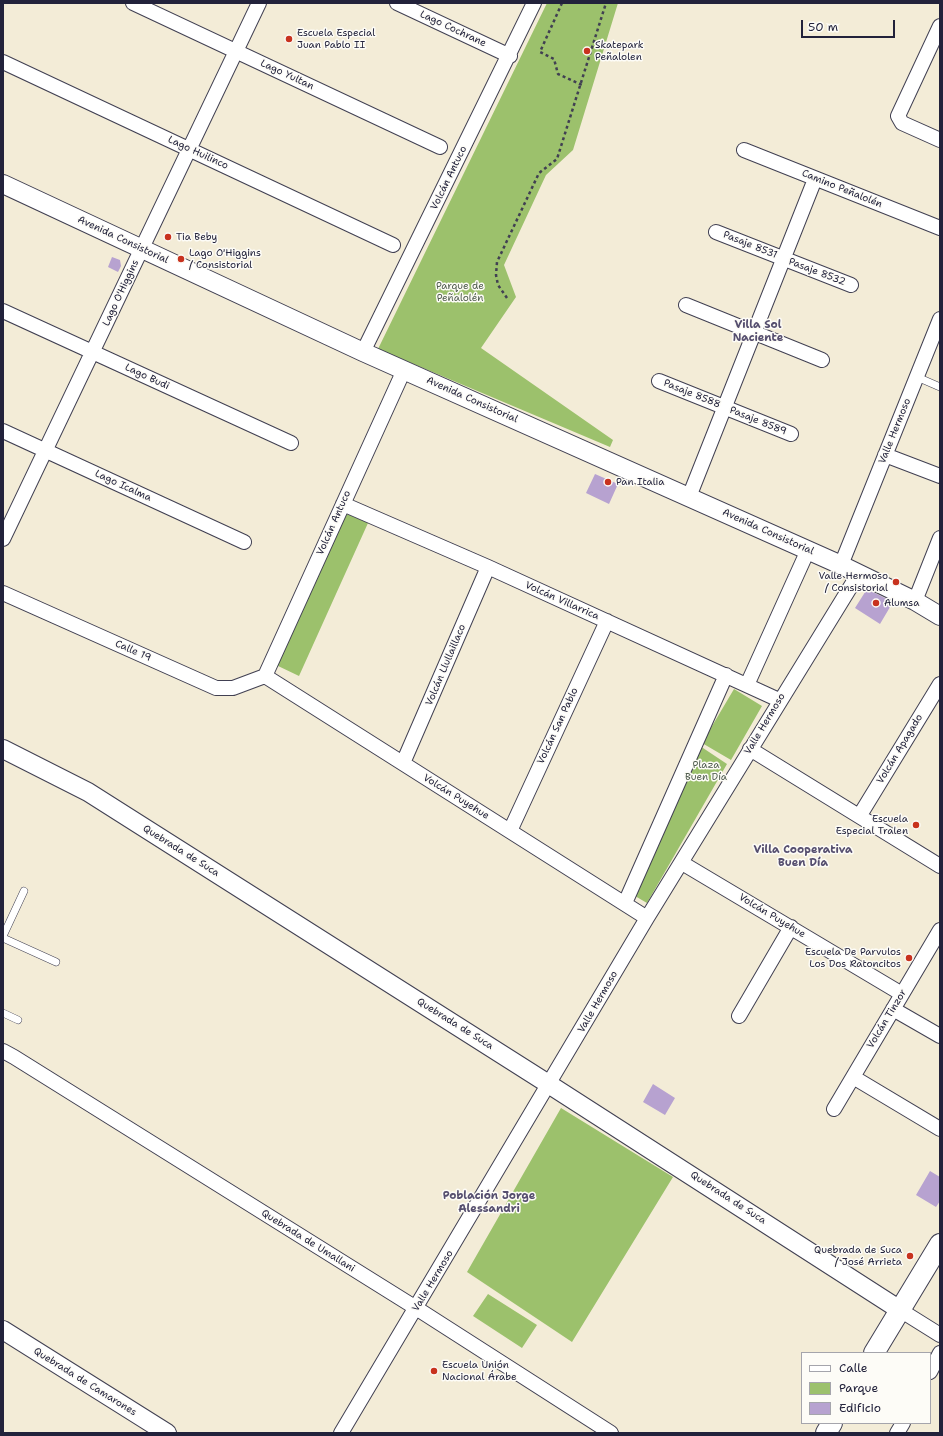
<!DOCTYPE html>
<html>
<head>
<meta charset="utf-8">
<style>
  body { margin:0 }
  #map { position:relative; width:943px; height:1436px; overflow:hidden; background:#f3ecd7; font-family:"Shantell Sans",sans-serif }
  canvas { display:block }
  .frame { position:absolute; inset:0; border:4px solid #22223b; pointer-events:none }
  .legend { position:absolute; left:801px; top:1352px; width:130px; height:72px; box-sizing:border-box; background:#fdfcf7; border:1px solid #a5a5ac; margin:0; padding:5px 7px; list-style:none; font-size:12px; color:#22223b }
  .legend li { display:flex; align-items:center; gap:8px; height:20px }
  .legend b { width:20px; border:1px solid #a5a5ac }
  .scale { position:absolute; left:801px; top:20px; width:94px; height:18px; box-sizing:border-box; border:2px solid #22223b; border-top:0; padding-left:5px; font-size:12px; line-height:14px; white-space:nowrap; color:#22223b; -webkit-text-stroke:3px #fdfcf7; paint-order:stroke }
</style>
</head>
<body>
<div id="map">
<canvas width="943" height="1436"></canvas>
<div class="frame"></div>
<ul class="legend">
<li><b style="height:5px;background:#fff"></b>Calle</li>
<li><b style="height:11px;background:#9cc16c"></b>Parque</li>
<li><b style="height:11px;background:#b7a2d0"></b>Edificio</li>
</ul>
<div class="scale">50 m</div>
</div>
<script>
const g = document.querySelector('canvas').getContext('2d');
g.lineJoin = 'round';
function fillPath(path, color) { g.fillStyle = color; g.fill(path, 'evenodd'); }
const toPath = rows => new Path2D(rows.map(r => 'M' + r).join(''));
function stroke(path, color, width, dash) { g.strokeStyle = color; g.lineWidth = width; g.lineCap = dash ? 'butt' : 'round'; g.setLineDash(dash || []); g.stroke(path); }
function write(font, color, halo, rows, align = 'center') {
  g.font = font + ' "Shantell Sans",sans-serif'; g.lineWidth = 3; g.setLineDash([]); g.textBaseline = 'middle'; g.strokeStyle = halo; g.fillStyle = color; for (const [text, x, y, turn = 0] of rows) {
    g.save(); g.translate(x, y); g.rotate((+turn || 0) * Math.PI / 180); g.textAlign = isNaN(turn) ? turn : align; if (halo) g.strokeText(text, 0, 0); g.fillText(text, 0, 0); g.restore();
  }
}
fillPath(toPath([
  [547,3,618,3,573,150,546,175,504,265,516,297,481,348,613,440,610,447,378,349],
  [345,513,368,523,299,676,276,665],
  [734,689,762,706,731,760,702,743],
  [700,746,727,764,647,903,635,896],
  [561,1108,673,1177,572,1342,467,1272],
  [488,1294,537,1325,522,1348,473,1316]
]), '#9cc16c');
fillPath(toPath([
  [112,257,120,260,121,266,118,272,108,267],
  [595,474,618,484,609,504,586,493],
  [867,589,893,602,880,624,855,608],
  [653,1084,675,1098,665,1115,643,1102],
  [930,1171,940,1177,940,1201,936,1207,916,1195]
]), '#b7a2d0');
const service = toPath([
  [917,377,940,387],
  [3,936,24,891],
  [3,938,56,962],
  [3,1013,18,1020]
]);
const minor = toPath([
  [133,3,440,147],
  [397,3,510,56],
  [940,26,898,116,902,123,940,140],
  [3,62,393,245],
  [744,150,940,228],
  [716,232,851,285],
  [686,305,822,360],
  [3,311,291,443],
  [363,352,534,3],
  [659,381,791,434],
  [3,431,244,542],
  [885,455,940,476],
  [689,497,815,179],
  [343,504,488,567,779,700],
  [3,539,259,3],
  [841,565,940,319],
  [3,593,216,688,233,688,265,676],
  [915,601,940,538],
  [265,676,647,918],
  [265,676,404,370],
  [747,685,808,550],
  [750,749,940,866],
  [403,763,488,567],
  [860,815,940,684],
  [510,831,607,621],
  [682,863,902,994],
  [625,903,726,675],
  [893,1009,940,1036],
  [739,1016,791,927],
  [3,1051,14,1057,416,1308,611,1433],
  [853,1077,940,1129],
  [834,1109,940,930],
  [900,1310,940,1335],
  [930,1372,940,1353],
  [341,1433,647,918,859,573],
  [897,1433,903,1423]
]);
const tertiary = toPath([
  [3,184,363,352,841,565,915,601,940,616],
  [3,749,88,792,550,1085,900,1310],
  [3,1330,167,1433]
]);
const secondary = toPath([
  [874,1353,940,1244],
  [826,1433,832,1423]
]);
stroke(service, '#414052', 8);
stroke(minor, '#414052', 16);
stroke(tertiary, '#414052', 20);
stroke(secondary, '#414052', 22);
stroke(toPath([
  [562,3,540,52,554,59,558,74,582,85],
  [507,298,498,285,496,275,497,262,539,173,557,159,606,3]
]), '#414052', 2.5, [3, 3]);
stroke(service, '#fff', 7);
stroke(minor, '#fff', 14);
stroke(tertiary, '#fff', 18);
stroke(secondary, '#fff', 20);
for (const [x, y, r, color] of [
  [289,39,4,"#c8321e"],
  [587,51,4,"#c8321e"],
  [168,237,4,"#c8321e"],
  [181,259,4,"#c8321e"],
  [608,482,4,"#c8321e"],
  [896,582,4,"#c8321e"],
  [876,603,4,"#c8321e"],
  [916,825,4,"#c8321e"],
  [909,958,4,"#c8321e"],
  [910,1256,4,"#c8321e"],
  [434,1371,4,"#c8321e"]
]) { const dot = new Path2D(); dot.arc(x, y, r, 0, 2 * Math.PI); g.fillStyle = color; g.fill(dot); stroke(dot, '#fdfcf7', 1.5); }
write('10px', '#22223b', '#fdfcf7', [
  ["Lago Cochrane",453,29,25],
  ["Lago Yultan",287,75,25],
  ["Lago Huilinco",198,153,25],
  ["Volcán Antuco",449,178,-64],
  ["Camino Peñalolén",842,189,22],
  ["Avenida Consistorial",123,240,25],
  ["Pasaje 8531",750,245,22],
  ["Pasaje 8532",817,272,21],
  ["Lago O'Higgins",121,293,-65],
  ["Lago Budi",147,377,25],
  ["Pasaje 8588",692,394,22],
  ["Avenida Consistorial",472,400,24],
  ["Pasaje 8589",758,421,22],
  ["Valle Hermoso",895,431,-68],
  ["Lago Icalma",123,486,25],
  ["Volcán Antuco",334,523,-66],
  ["Avenida Consistorial",768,532,24],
  ["Volcán Villarrica",562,601,24],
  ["Calle 19",133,651,24],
  ["Volcán Llullaillaco",446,665,-67],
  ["Valle Hermoso",765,724,-59],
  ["Volcán San Pablo",558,726,-65],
  ["Volcán Apagado",900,749,-59],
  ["Volcán Puyehue",456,797,32],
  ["Quebrada de Suca",181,851,32],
  ["Volcán Puyehue",772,916,31],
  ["Valle Hermoso",598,1002,-60],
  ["Volcán Tinzor",887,1019,-59],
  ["Quebrada de Suca",455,1024,32],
  ["Quebrada de Suca",728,1198,33],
  ["Quebrada de Umallani",308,1241,32],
  ["Valle Hermoso",433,1281,-59],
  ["Quebrada de Camarones",85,1382,32]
]);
write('10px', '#22223b', '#fdfcf7', [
  ["Escuela Especial",297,33],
  ["Juan Pablo II",297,45],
  ["Skatepark",595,45],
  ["Peñalolen",595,57],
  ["Tia Beby",176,237],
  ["Lago O'Higgins",189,253],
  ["/ Consistorial",189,265],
  ["Pan Italia",616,482],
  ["Valle Hermoso",888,576,"right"],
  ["/ Consistorial",888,588,"right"],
  ["Alumsa",884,603],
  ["Escuela",908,819,"right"],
  ["Especial Tralen",908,831,"right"],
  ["Escuela De Parvulos",901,952,"right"],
  ["Los Dos Ratoncitos",901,964,"right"],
  ["Quebrada de Suca",902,1250,"right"],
  ["/ José Arrieta",902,1262,"right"],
  ["Escuela Unión",442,1365],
  ["Nacional Árabe",442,1377]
], 'left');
write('10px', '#4d5a4c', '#fdfcf7', [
  ["Parque de",460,286],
  ["Peñalolén",460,298],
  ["Plaza",706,765],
  ["Buen Día",706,777]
]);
write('bold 11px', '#564f6f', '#fdfcf7', [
  ["Villa Sol",758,325],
  ["Naciente",758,338],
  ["Villa Cooperativa",803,850],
  ["Buen Día",803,863],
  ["Población Jorge",489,1196],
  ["Alessandri",489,1209]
]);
</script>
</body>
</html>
